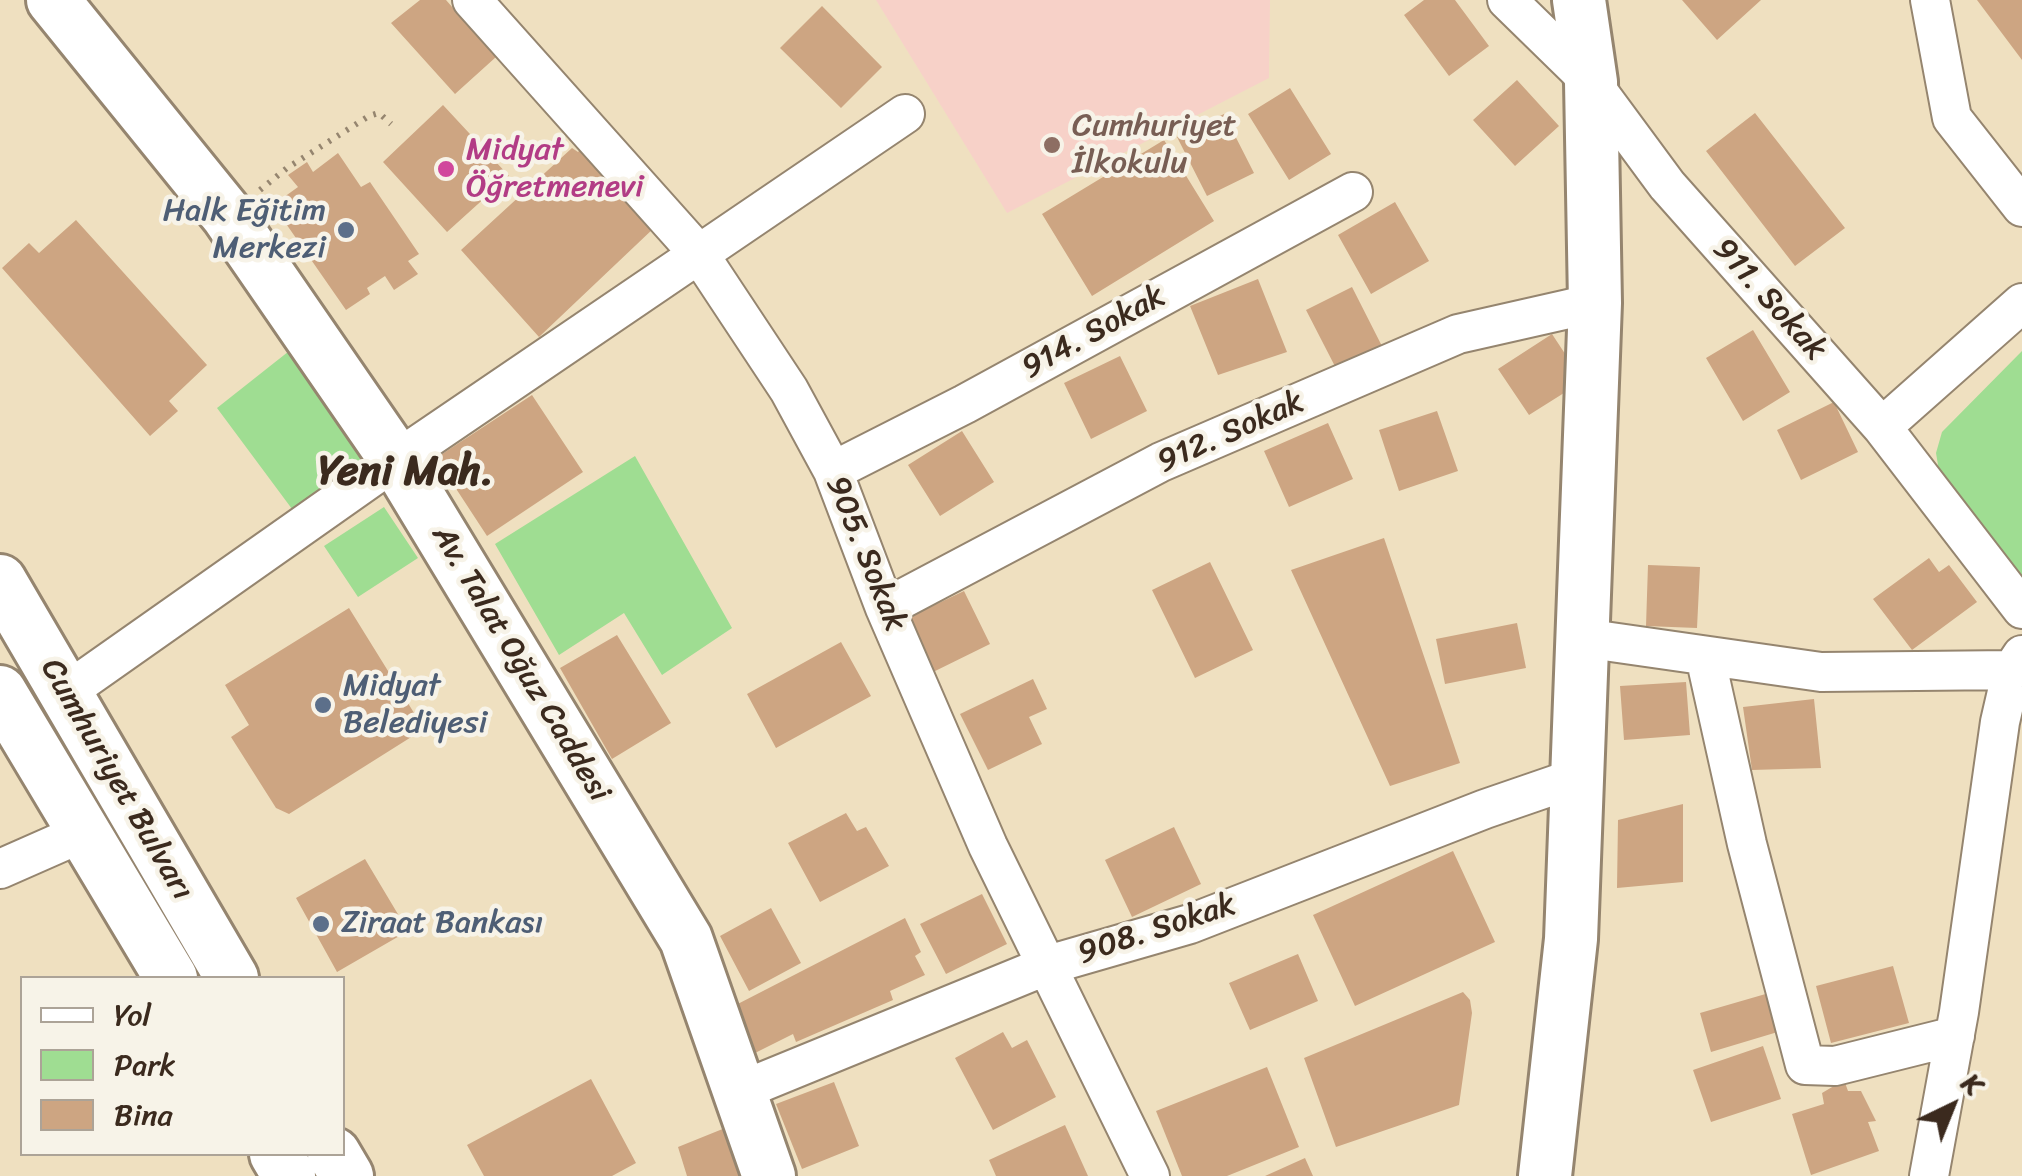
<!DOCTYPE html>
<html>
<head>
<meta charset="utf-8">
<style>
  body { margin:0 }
  #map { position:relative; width:2022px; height:1176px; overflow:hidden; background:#efe0c0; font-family:Sriracha,sans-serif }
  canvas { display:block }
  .legend { position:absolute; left:20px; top:976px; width:325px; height:180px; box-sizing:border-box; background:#f7f3e8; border:2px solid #aca397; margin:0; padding:12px 18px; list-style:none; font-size:30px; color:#3b2a1e }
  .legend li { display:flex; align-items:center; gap:20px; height:50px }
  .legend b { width:50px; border:2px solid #aca397 }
  .north { position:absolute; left:1902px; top:1056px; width:100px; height:100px; -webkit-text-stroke:8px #f7f3e8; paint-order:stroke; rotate:43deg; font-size:28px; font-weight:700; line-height:40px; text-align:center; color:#3b2a1e }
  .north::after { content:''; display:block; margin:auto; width:35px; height:45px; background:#3b2a1e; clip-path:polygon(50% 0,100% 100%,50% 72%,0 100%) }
</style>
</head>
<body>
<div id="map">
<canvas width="2022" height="1176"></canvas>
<ul class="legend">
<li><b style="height:12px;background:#fff"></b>Yol</li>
<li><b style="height:28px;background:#9fdd92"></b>Park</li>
<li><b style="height:28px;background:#cda582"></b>Bina</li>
</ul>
<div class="north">K</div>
</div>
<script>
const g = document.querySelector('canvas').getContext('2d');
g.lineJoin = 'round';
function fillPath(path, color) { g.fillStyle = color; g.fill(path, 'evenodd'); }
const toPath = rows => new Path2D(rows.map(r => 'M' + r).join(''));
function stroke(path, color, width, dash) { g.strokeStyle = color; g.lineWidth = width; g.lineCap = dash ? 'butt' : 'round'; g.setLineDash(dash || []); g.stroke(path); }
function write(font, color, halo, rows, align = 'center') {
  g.font = font + ' Sriracha,sans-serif'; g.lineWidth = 9; g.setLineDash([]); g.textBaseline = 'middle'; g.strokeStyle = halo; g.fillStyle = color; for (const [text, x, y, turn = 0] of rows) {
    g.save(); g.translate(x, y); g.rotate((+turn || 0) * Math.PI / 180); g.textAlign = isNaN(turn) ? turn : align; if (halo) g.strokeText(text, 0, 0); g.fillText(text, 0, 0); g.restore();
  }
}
fillPath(toPath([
  [876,0,1270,0,1269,78,1007,213]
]), '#f7d1c8');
fillPath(toPath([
  [298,344,370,450,364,463,295,513,217,408],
  [2022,351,2022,582,1939,471,1936,453,1942,432],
  [635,456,732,628,662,675,624,613,559,655,495,544],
  [384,507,418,558,358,597,324,546]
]), '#9fdd92');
fillPath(toPath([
  [420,0,446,0,496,57,455,94,391,23],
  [1424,0,1455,0,1489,46,1449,76,1404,15],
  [1682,0,1761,0,1717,40],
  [1977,0,2022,0,2022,60],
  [822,6,882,67,841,108,780,48],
  [1517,80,1559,126,1515,166,1473,120],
  [1290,88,1331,154,1289,180,1248,114],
  [443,105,509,176,447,232,383,162],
  [1755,113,1845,228,1795,266,1706,151],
  [1224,114,1254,173,1207,196,1177,137],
  [1164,140,1214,221,1092,296,1042,214],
  [572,148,578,152,582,148,655,227,539,337,461,250],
  [338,153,361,187,370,182,419,254,408,261,418,274,394,290,385,276,367,288,370,294,346,310,273,205,298,187,288,175,307,162,313,172],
  [1395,202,1429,261,1371,294,1338,235],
  [76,220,207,365,169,401,178,411,150,436,2,268,29,243,39,253],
  [1258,279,1287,352,1218,375,1190,306],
  [1352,287,1386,354,1341,378,1306,310],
  [1753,330,1790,392,1743,421,1706,358],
  [1552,334,1583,381,1529,415,1498,369],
  [1120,356,1147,411,1091,439,1064,383],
  [532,395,583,472,487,536,436,458],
  [1834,402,1858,452,1801,480,1777,430],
  [1437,411,1458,471,1399,491,1379,430],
  [1328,423,1353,479,1289,507,1264,451],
  [962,431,994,482,940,516,908,465],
  [1384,538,1460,763,1390,786,1291,570],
  [1929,558,1939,572,1949,565,1977,602,1912,650,1873,599],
  [1210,562,1253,650,1195,678,1152,590],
  [1648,565,1700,567,1697,628,1646,626],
  [964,591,990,644,925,676,899,622],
  [349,608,424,729,289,814,276,808,231,737,249,725,225,685],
  [1517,623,1526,668,1445,684,1436,639],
  [617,635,671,723,612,759,560,668],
  [841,642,871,696,776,748,747,694],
  [1033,679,1047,709,1029,717,1042,744,988,770,960,714],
  [1686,682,1690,735,1624,740,1620,686],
  [1814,699,1821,768,1752,770,1743,707],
  [1683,804,1683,882,1617,888,1618,820],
  [846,813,857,831,866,827,889,866,820,902,788,843],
  [1174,827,1201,884,1132,917,1105,860],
  [1453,851,1495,942,1355,1006,1313,915],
  [365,859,408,931,337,972,296,898],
  [982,894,1007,944,946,974,920,924],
  [771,908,801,963,749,991,720,936],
  [905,918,921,952,915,956,925,975,890,991,893,1000,796,1042,793,1034,753,1054,728,1009],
  [1298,954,1318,1001,1250,1030,1229,983],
  [1893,966,1909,1023,1831,1043,1816,986],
  [1463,992,1470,1000,1472,1013,1459,1105,1336,1147,1304,1058],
  [1769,993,1781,1031,1711,1052,1700,1013],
  [1003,1032,1012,1048,1027,1040,1056,1097,993,1130,955,1058],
  [1763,1046,1781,1099,1711,1122,1693,1070],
  [1267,1067,1299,1147,1227,1176,1182,1176,1156,1111],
  [591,1079,636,1163,612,1176,484,1176,467,1145],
  [1844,1080,1848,1091,1861,1091,1876,1121,1868,1122,1879,1151,1811,1175,1792,1114,1824,1104,1822,1093],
  [834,1082,859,1146,802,1169,776,1104],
  [1065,1125,1088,1176,996,1176,989,1160],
  [730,1126,748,1176,687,1176,678,1147],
  [1305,1158,1313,1176,1265,1176]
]), '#cda582');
const street = toPath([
  [472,0,699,254,789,390,833,471,885,608,988,846,1150,1176],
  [1507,0,1591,82,1667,185,1882,427,2022,609],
  [1930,0,1952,118,2022,207],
  [1882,427,2022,303],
  [833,471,965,404,1353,192],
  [885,608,1161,462,1458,334,1595,303],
  [1583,638,1821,672,2012,670],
  [1705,656,1747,844,1805,1065,1835,1066,1955,1036],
  [65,693,396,460,905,114],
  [0,869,84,832],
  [740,1091,1048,965,1190,924,1485,809,1578,777],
  [1929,1176,1959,1012,2000,722,2012,670,2022,655]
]);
const secondary = toPath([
  [53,0,228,216,396,460,686,939,769,1176],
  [0,581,232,978],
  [0,692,171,978],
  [276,1154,289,1176],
  [334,1154,347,1176],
  [1545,1176,1571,939,1595,303,1591,82,1579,0]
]);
stroke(street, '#95856f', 42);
stroke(secondary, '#95856f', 58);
stroke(toPath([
  [260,190,287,168,369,116,379,113,391,124]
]), '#95856f', 6, [2.5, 8]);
stroke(street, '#fff', 38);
stroke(secondary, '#fff', 52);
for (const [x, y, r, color] of [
  [1052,145,10,"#8d6e63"],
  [446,169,10,"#d1479c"],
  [346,230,10,"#5c6f8a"],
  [323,705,10,"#5c6f8a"],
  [321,924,10,"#5c6f8a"]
]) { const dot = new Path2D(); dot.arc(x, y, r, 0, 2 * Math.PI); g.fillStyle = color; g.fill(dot); stroke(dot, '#f7f3e8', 4); }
write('32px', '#785e54', '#f7f3e8', [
  ["Cumhuriyet",1072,127],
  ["İlkokulu",1072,164]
], 'left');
write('32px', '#b23c85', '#f7f3e8', [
  ["Midyat",466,151],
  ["Öğretmenevi",466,188]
], 'left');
write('32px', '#4e5e75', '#f7f3e8', [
  ["Halk Eğitim",326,212,"right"],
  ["Merkezi",326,249,"right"],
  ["Midyat",343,687],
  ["Belediyesi",343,724],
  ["Ziraat Bankası",341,924]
], 'left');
write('32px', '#3b2a1e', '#f7f3e8', [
  ["911. Sokak",1769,300,48],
  ["914. Sokak",1094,333,-29],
  ["912. Sokak",1231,433,-24],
  ["905. Sokak",865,554,68],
  ["Av. Talat Oğuz Caddesi",520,664,59],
  ["Cumhuriyet Bulvarı",116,780,60],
  ["908. Sokak",1157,930,-18]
]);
write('bold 42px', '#3b2a1e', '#f7f3e8', [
  ["Yeni Mah.",406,473]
]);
</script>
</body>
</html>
